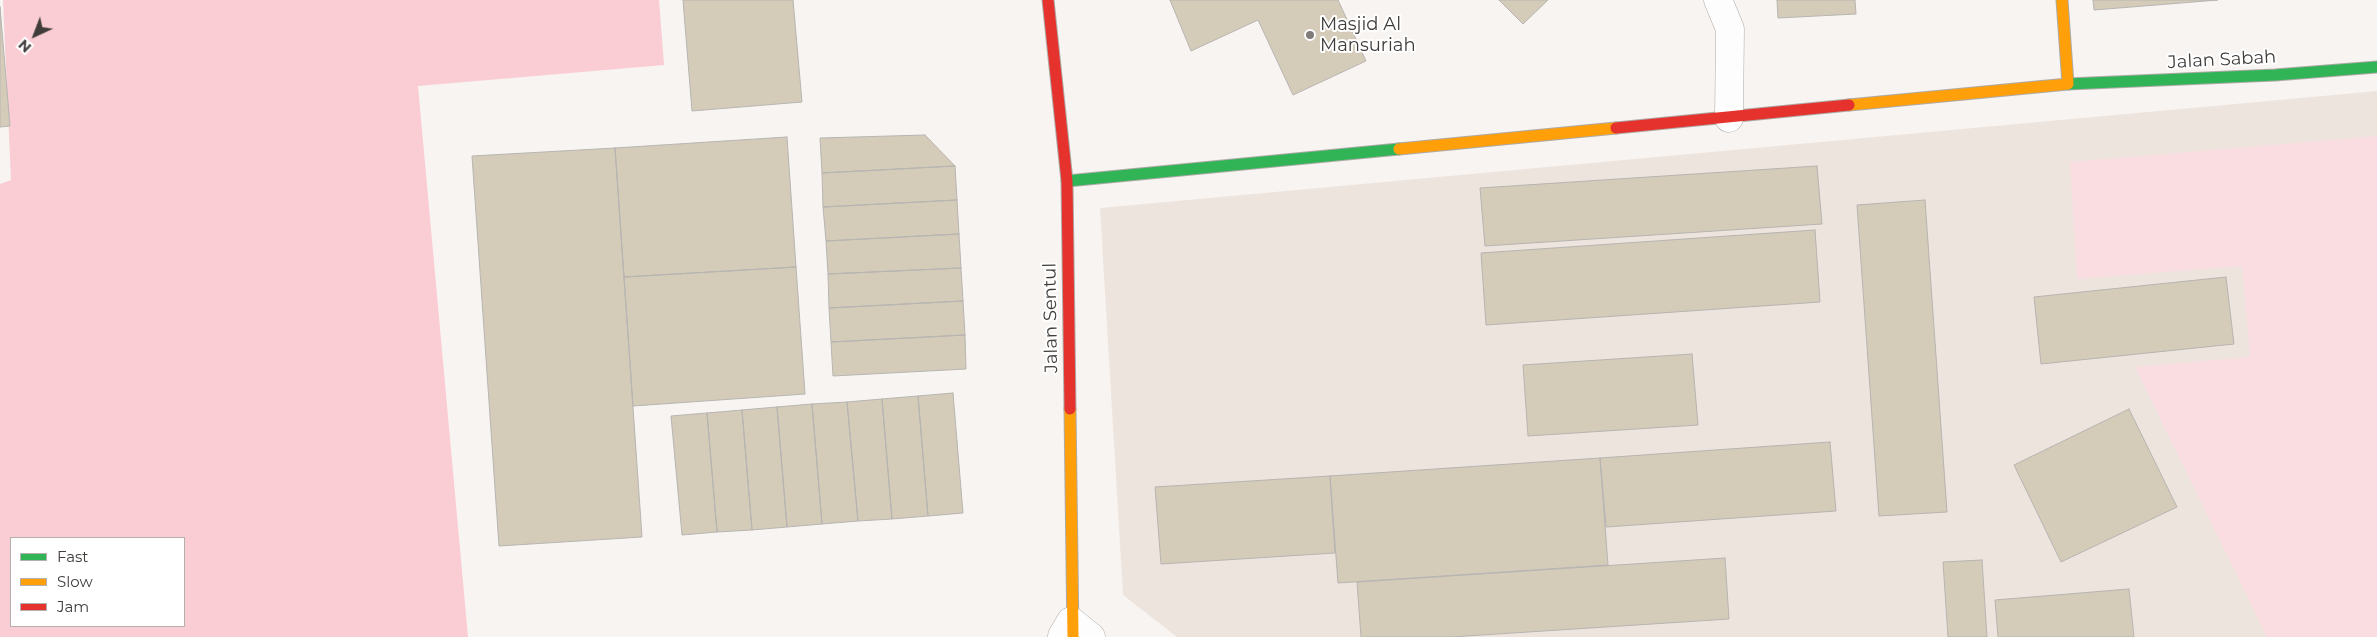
<!DOCTYPE html>
<html>
<head>
<meta charset="utf-8">
<style>
  body { margin:0 }
  #map { position:relative; width:2377px; height:637px; overflow:hidden; background:#f8f4f1; font-family:Montserrat,sans-serif }
  canvas { display:block }
  .legend { position:absolute; left:10px; top:537px; width:175px; height:90px; box-sizing:border-box; background:#fff; border:1px solid #b2b1b0; margin:0; padding:6px 9px; list-style:none; font-size:15px; color:#3f3c3a }
  .legend li { display:flex; align-items:center; gap:10px; height:25px }
  .legend b { width:25px; border:1px solid #b2b1b0 }
  .north { position:absolute; left:10px; top:10px; width:50px; height:50px; -webkit-text-stroke:4px #fff; paint-order:stroke; rotate:223deg; font-size:14px; font-weight:700; line-height:20px; text-align:center; color:#3f3c3a }
  .north::after { content:''; display:block; margin:auto; width:18px; height:22px; background:#3f3c3a; clip-path:polygon(50% 0,100% 100%,50% 72%,0 100%) }
</style>
</head>
<body>
<div id="map">
<canvas width="2377" height="637"></canvas>
<ul class="legend">
<li><b style="height:6px;background:#30b455"></b>Fast</li>
<li><b style="height:6px;background:#ff9f0a"></b>Slow</li>
<li><b style="height:6px;background:#e5322d"></b>Jam</li>
</ul>
<div class="north">N</div>
</div>
<script>
const g = document.querySelector('canvas').getContext('2d');
g.lineJoin = 'round';
function fillPath(path, color) { g.fillStyle = color; g.fill(path, 'evenodd'); }
const toPath = rows => new Path2D(rows.map(r => 'M' + r).join(''));
function stroke(path, color, width, dash) { g.strokeStyle = color; g.lineWidth = width; g.lineCap = dash ? 'butt' : 'round'; g.setLineDash(dash || []); g.stroke(path); }
function write(font, color, halo, rows, align = 'center') {
  g.font = font + ' Montserrat,sans-serif'; g.lineWidth = 4; g.setLineDash([]); g.textBaseline = 'middle'; g.strokeStyle = halo; g.fillStyle = color; for (const [text, x, y, turn = 0] of rows) {
    g.save(); g.translate(x, y); g.rotate((+turn || 0) * Math.PI / 180); g.textAlign = isNaN(turn) ? turn : align; if (halo) g.strokeText(text, 0, 0); g.fillText(text, 0, 0); g.restore();
  }
}
fillPath(toPath([
  [2377,91,2377,637,1177,637,1123,595,1100,208]
]), '#eee4de');
fillPath(toPath([
  [2377,136,2377,637,2267,637,2135,367,2250,357,2242,266,2077,279,2070,162]
]), '#f9dde0');
fillPath(toPath([
  [3,0,659,0,664,65,418,86,468,637,0,637,0,184,11,180],
  [11,538,184,538,184,626,11,626]
]), '#faccd4');
const building = toPath([
  [683,0,793,0,802,102,692,111,683,0],
  [1170,0,1338,0,1366,61,1293,95,1258,20,1191,51,1170,0],
  [1499,0,1548,0,1523,24,1499,0],
  [1777,0,1855,0,1856,14,1778,18,1777,0],
  [2093,0,2218,0,2094,10,2093,0],
  [0,7,10,126,0,127,0,7],
  [925,135,955,166,822,173,820,138,925,135],
  [787,137,796,267,624,277,615,148,787,137],
  [615,148,642,537,499,546,472,156,615,148],
  [955,166,957,200,823,207,822,173,955,166],
  [1817,166,1822,224,1485,246,1480,188,1817,166],
  [957,200,959,234,826,241,823,207,957,200],
  [1925,200,1947,512,1879,516,1857,205,1925,200],
  [1815,230,1820,302,1486,325,1481,253,1815,230],
  [959,234,961,268,828,274,826,241,959,234],
  [796,267,805,394,633,406,624,277,796,267],
  [961,268,963,301,829,308,828,274,961,268],
  [2226,277,2234,344,2041,364,2034,297,2226,277],
  [963,301,965,335,831,342,829,308,963,301],
  [965,335,966,369,833,376,831,342,965,335],
  [1692,354,1698,425,1528,436,1523,365,1692,354],
  [953,393,963,513,928,516,918,396,953,393],
  [918,396,928,516,892,519,882,399,918,396],
  [882,399,892,519,858,521,847,402,882,399],
  [847,402,858,521,822,524,812,404,847,402],
  [812,404,822,524,787,527,777,407,812,404],
  [777,407,787,527,752,530,742,410,777,407],
  [2129,409,2177,507,2061,562,2014,465,2129,409],
  [742,410,752,530,717,532,707,413,742,410],
  [707,413,717,532,682,535,671,416,707,413],
  [1830,442,1836,511,1606,527,1600,458,1830,442],
  [1600,458,1608,565,1338,583,1330,476,1600,458],
  [1330,476,1335,553,1161,564,1155,487,1330,476],
  [1725,558,1729,619,1451,637,1361,637,1357,582,1725,558],
  [1982,560,1987,637,1948,637,1943,562,1982,560],
  [2129,589,2134,637,1998,637,1995,600,2129,589]
]);
fillPath(building, '#d4ccb9');
stroke(building, '#b7b4b2', 1);
const street = toPath([
  [1718,0,1730,29,1729,118],
  [1062,636,1071,621,1091,637]
]);
const fast = toPath([
  [2068,84,2275,75,2377,67],
  [1067,181,1399,149]
]);
const slow = toPath([
  [1849,105,2068,84,2062,0],
  [1399,149,1616,128],
  [1070,409,1073,637]
]);
const jam = toPath([
  [1048,0,1067,181,1070,409],
  [1616,128,1849,105]
]);
stroke(street, '#adaaa8', 29);
stroke(fast, '#adaaa8', 13);
stroke(slow, '#adaaa8', 13);
stroke(jam, '#adaaa8', 13);
stroke(street, '#fefdfd', 28);
stroke(fast, '#30b455', 11);
stroke(slow, '#ff9f0a', 11);
stroke(jam, '#e5322d', 11);
for (const [x, y, r, color] of [
  [1310,35,5,"#807c7a"]
]) { const dot = new Path2D(); dot.arc(x, y, r, 0, 2 * Math.PI); g.fillStyle = color; g.fill(dot); stroke(dot, '#fff', 2); }
write('18px', '#3f3c3a', '#fff', [
  ["Masjid Al",1320,25],
  ["Mansuriah",1320,46]
], 'left');
write('18px', '#3f3c3a', '#fff', [
  ["Jalan Sabah",2222,60,-3],
  ["Jalan Sentul",1051,318,-91]
]);
</script>
</body>
</html>
